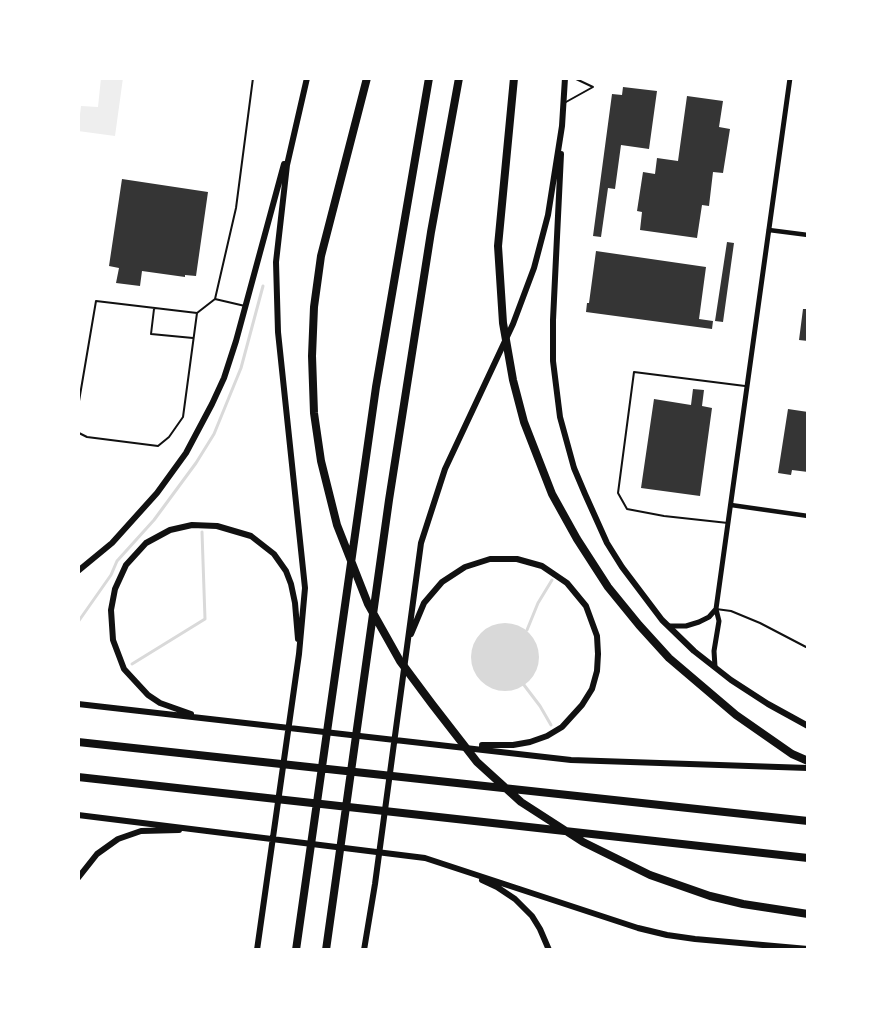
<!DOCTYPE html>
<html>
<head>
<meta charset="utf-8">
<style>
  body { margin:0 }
  #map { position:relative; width:886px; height:1028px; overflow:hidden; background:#fff; font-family:Bitter,serif }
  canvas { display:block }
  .frame { position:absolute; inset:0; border:80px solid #fff; pointer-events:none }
</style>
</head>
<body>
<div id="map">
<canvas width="886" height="1028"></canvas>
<div class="frame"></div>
</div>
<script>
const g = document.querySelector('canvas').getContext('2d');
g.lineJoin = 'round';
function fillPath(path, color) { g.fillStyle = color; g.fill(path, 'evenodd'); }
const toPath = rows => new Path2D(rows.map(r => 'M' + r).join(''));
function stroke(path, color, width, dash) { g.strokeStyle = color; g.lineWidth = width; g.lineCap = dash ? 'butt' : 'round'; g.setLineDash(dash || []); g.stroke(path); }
fillPath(toPath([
  [101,78,123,78,115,136,78,131,81,106,98,107]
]), '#eee');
fillPath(toPath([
  '471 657a34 34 0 1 1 68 0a34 34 0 1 1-68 0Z'
]), '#d9d9d9');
stroke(toPath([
  [78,622,111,575,117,561,154,520,196,463,214,434,241,368,263,286],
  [527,630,538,603,552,580],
  [132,664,205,619,202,532],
  [524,685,540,706,551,725]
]), '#d9d9d9', 3);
fillPath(toPath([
  [623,87,657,91,649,149,621,145,615,189,608,188,601,237,593,236,612,94,622,95],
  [687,96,723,101,719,127,730,129,723,173,713,172,709,206,702,205,697,238,640,230,642,212,637,211,643,172,655,174,657,158,678,161],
  [122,179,208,192,196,276,185,275,185,277,142,271,140,286,116,283,119,268,109,266],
  [727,242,734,243,723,322,715,321],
  [596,251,706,267,699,319,713,321,712,329,586,312,587,303,589,303],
  [803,309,808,309,808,341,799,340],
  [693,389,704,390,702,406,712,408,700,496,641,488,654,399,691,405],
  [788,409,808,412,808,472,792,470,791,475,778,473]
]), '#353535');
stroke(toPath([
  [566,102,593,87,574,78],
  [245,306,215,299,236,208,253,78],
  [154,309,151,334,193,338],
  [78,407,96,301,197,313,215,299],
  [78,428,79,433,87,437,158,446,169,437,183,417,197,313],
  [728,523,664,516,627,509,618,493,634,372,745,386],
  [716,609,731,611,760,623,806,647]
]), '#111', 2);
stroke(toPath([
  [769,230,808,235],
  [731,505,808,516]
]), '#111', 4.5);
stroke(toPath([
  [669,626,686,626,699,622,709,617,716,609],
  [715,667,714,651,719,621,716,609,790,78]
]), '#111', 5);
stroke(toPath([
  [561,154,553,320,553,361,560,417,574,468,585,494,607,543,622,567,662,620,694,651,731,680,768,704,808,726],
  [78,571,112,543,157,493,186,453,212,404,224,378,236,341,284,164],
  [411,634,424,603,442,582,465,567,490,559,517,559,542,566,567,583,586,606,597,636,598,654,597,671,592,689,582,705,562,727,547,736,530,742,513,745,482,745],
  [78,704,571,760,808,768],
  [191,714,160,703,148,695,124,669,113,640,111,610,115,589,126,565,146,543,170,530,192,525,217,526,251,536,274,554,286,571,291,584,295,603,298,639],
  [78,815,425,858,638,928,667,935,695,939,808,949],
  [78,878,97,854,118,839,141,831,179,830],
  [482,880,497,887,515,899,532,916,540,929,549,950],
  [257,950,299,654,305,588,278,332,276,262,287,165,307,78],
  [364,950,375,884,421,543,445,469,513,324,534,268,548,215,562,126,565,78]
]), '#111', 6);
stroke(toPath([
  [367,78,321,256,314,307,312,356,314,413,321,461,337,525,368,604,400,661,432,704,477,762,521,802,583,842,650,875,710,896,743,904,808,914],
  [514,78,498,246,503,323,513,380,524,422,552,494,577,539,608,587,639,625,669,658,736,715,792,754,808,761],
  [78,742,808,821],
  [78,777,808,858],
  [296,950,376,387,429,78],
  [326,950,389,500,431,232,459,78]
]), '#111', 8);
</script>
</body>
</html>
